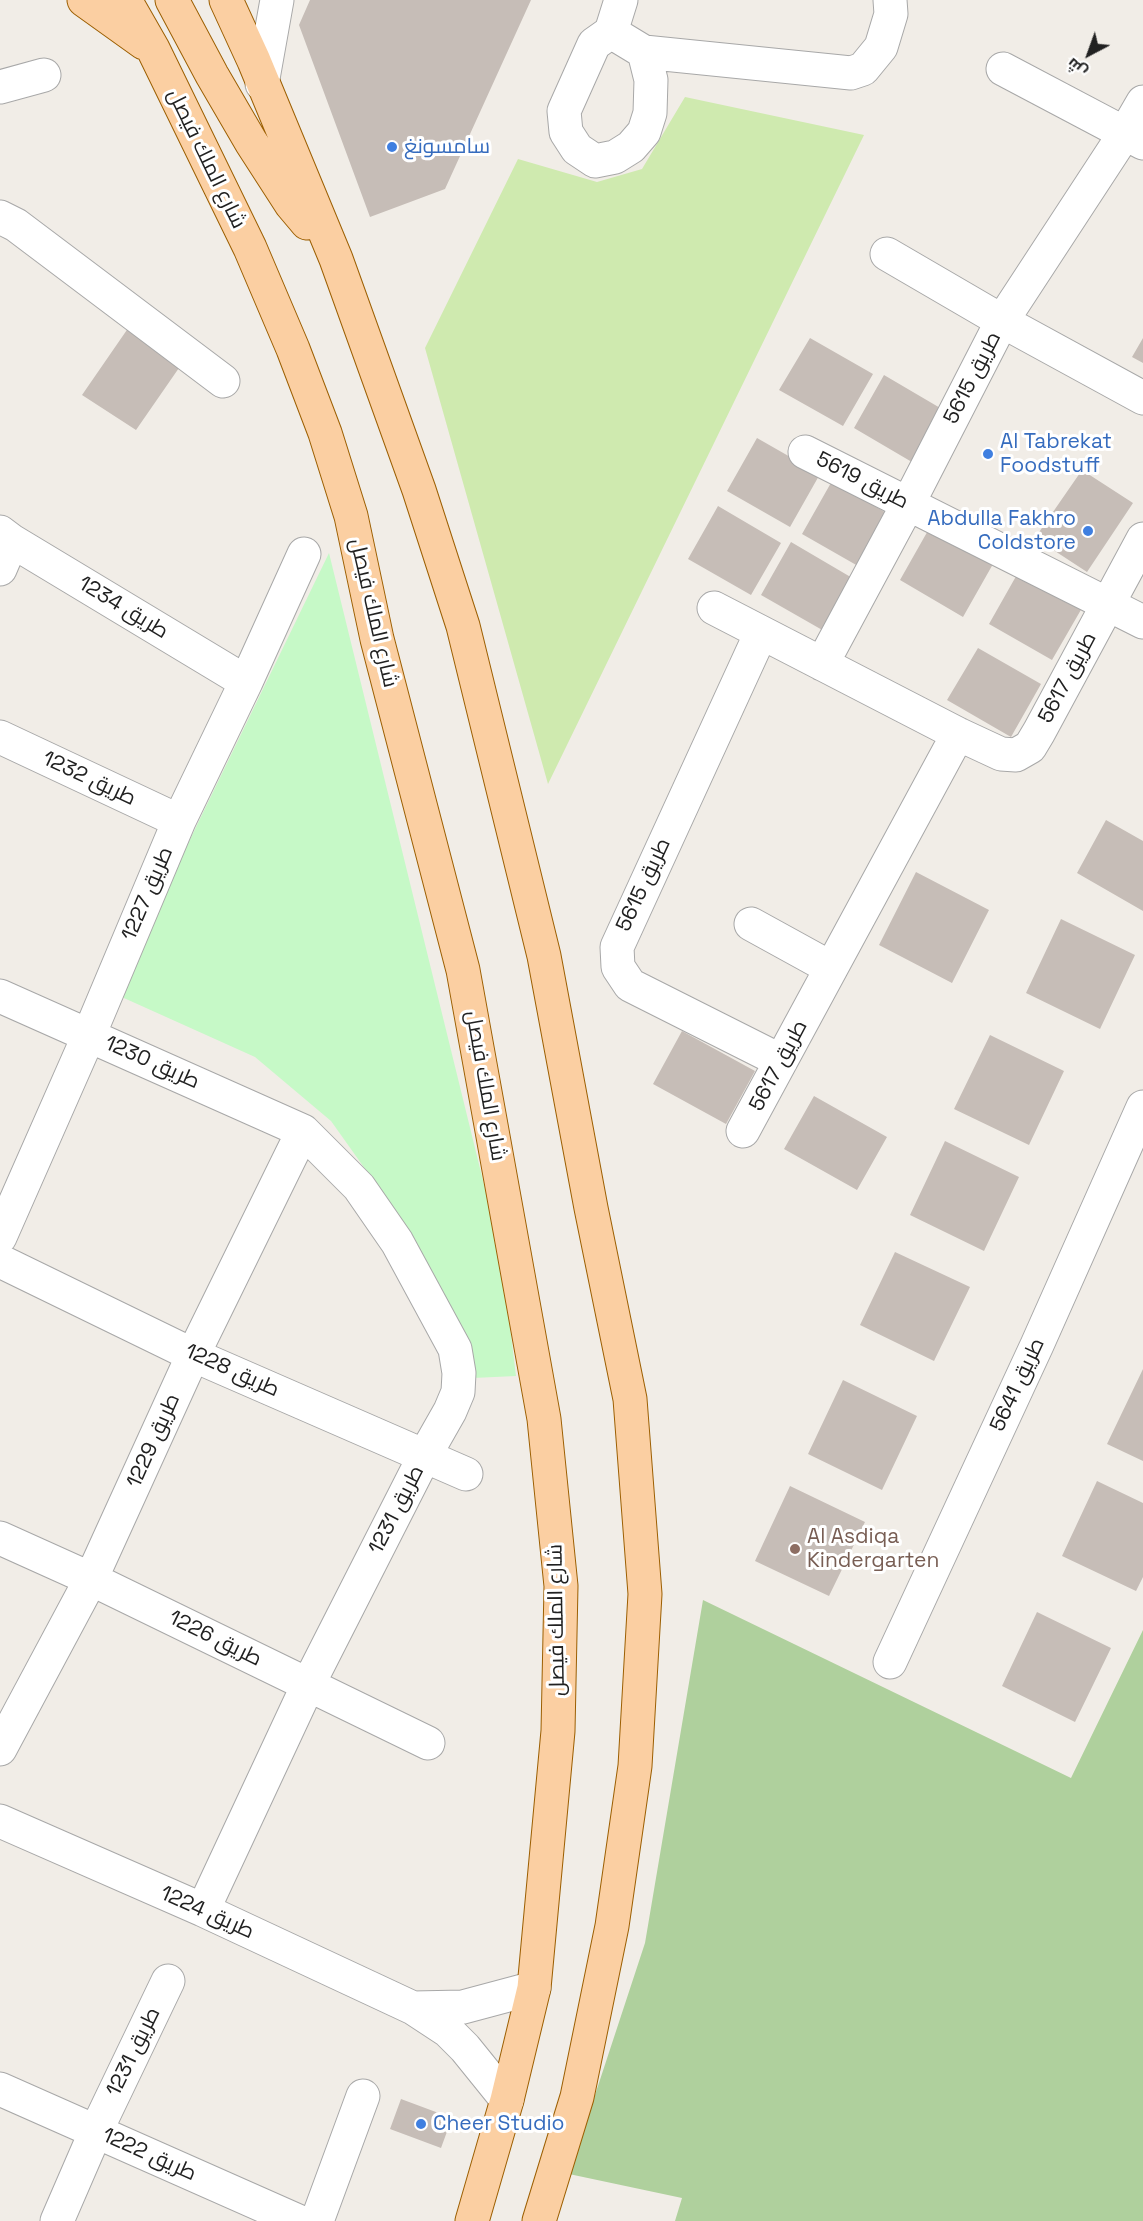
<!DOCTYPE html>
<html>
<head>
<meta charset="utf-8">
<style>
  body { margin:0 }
  #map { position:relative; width:1143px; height:2221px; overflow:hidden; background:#f1ede7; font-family:"Space Grotesk",Cairo,sans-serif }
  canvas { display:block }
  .north { position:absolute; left:1059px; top:24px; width:60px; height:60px; -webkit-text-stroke:4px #fff; paint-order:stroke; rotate:221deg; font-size:16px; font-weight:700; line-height:24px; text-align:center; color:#212121 }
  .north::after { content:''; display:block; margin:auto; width:21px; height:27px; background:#212121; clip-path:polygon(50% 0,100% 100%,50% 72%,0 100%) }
</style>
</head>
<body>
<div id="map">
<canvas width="1143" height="2221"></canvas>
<div class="north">ش</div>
</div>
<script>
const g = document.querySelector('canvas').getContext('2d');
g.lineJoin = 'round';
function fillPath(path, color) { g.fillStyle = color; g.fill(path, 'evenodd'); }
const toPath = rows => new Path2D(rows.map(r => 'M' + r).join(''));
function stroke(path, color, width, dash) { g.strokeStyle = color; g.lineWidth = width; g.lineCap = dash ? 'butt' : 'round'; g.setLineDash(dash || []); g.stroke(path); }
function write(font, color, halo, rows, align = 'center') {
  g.font = font + ' "Space Grotesk",Cairo,sans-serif'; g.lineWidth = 6; g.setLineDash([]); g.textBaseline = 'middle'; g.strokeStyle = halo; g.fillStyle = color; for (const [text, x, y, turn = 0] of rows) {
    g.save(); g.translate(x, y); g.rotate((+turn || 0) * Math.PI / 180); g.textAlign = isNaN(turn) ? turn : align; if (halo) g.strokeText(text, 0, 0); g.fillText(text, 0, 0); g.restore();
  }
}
fillPath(toPath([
  [685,97,864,135,548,784,425,348,518,159,597,182,642,169]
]), '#cfeaaf');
fillPath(toPath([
  [703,1600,1071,1778,1143,1630,1143,2221,675,2221,682,2198,569,2174,645,1943]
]), '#afd09d');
fillPath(toPath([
  [329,553,501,1254,516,1376,473,1378,395,1211,331,1121,255,1057,115,994]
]), '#c6f9c7');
fillPath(toPath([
  [310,0,531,0,445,189,370,217,299,25],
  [131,324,181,365,136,430,82,395],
  [810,338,873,374,843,426,779,390],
  [1143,338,1143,363,1132,357],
  [884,375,947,412,917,465,854,428],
  [757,438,820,474,790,527,727,491],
  [1082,470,1133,503,1087,572,1035,538],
  [832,481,895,518,865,570,802,534],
  [718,506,781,543,751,595,688,559],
  [930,527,993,564,963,617,900,580],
  [791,542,854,579,824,631,761,595],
  [1019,571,1082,608,1052,660,989,624],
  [978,648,1041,684,1011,737,947,700],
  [1106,820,1143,841,1143,911,1077,873],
  [916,872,989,910,952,983,879,945],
  [1061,919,1135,955,1100,1029,1026,993],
  [682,1031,755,1071,726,1124,653,1084],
  [990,1035,1064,1071,1029,1145,954,1109],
  [814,1096,887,1137,857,1190,784,1149],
  [945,1141,1019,1177,984,1251,910,1215],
  [895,1252,970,1287,934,1361,860,1325],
  [1143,1369,1143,1461,1107,1444],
  [843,1380,917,1416,882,1490,808,1454],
  [1097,1481,1143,1503,1143,1577,1136,1591,1062,1556],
  [790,1486,865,1522,829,1596,755,1561],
  [1037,1612,1111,1648,1075,1722,1002,1686],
  [401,2099,452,2118,441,2148,390,2129]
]), '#c6bdb7');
const minor = toPath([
  [611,32,644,52,651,80,650,113,644,132,631,147,615,157,595,161,577,149,566,132,564,111,594,44,611,32,621,0],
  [644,52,851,73,863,69,881,47,891,14,890,0],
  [1003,69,1143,143],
  [262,84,277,0],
  [0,87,44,75],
  [0,217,16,225,223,381],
  [887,254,1002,321,1143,398],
  [805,452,1143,622],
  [0,532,12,541,246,682],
  [0,569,12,541],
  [714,608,958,734,1001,754,1016,755,1030,747,1039,732,1143,539],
  [761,633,617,947,618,967,630,985,781,1061],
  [822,664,908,504,1002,321,1125,133,1143,102],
  [0,737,179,821],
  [751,924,831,968],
  [0,996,303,1131,359,1187,397,1242,455,1349,459,1373,458,1392,450,1411,425,1455,308,1685,203,1910],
  [743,1131,958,734],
  [0,1237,89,1035,179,821,246,682,304,554],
  [0,1261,193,1355,466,1474],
  [0,1538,91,1579,428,1743],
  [890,1662,1037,1345,1143,1107],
  [0,1749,91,1579,193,1355,303,1131],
  [0,1821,203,1910,413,2008,448,2031,465,2048,507,2100],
  [413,2008,463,2007,534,1988],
  [0,2089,298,2221],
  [57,2221,96,2131,168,1981],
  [317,2221,363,2096]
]);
const major = toPath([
  [84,0,144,43],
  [125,0,153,49,250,248,293,349,325,433,351,516,377,639,463,970,544,1419,561,1586,558,1731,534,1988,507,2100,472,2221],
  [172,0,212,75,251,142,291,204,307,223],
  [226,0,254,61,336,259,419,490,463,626,544,956,591,1208,630,1399,645,1594,635,1766,612,1926,577,2097,539,2221]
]);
stroke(minor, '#a8a8a8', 35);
stroke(major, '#9c5f02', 35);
stroke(minor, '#fff', 33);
stroke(major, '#fbcfa2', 33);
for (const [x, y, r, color] of [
  [392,147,6,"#3f7fe0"],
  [988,454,6,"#3f7fe0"],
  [1088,531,6,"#3f7fe0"],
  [795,1549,6,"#8d6e63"],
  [421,2124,6,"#3f7fe0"]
]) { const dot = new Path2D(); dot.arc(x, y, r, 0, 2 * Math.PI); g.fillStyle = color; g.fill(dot); stroke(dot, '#fff', 2); }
write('21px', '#366cbe', '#fff', [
  ["سامسونغ",404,147],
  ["Al Tabrekat",1000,442],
  ["Foodstuff",1000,466],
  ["Abdulla Fakhro",1076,519,"right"],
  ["Coldstore",1076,543,"right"],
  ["Cheer Studio",433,2124]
], 'left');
write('21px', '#212121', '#fff', [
  ["شارع الملك فيصل",206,159,64],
  ["طريق 5615",973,378,-63],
  ["طريق 5619",862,481,27],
  ["طريق 1234",123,608,31],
  ["شارع الملك فيصل",373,613,77],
  ["طريق 5617",1068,678,-62],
  ["طريق 1232",89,779,25],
  ["طريق 5615",644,885,-65],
  ["طريق 1227",148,894,-67],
  ["طريق 1230",152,1063,24],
  ["طريق 5617",779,1066,-62],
  ["شارع الملك فيصل",485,1086,80],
  ["طريق 1228",232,1371,24],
  ["طريق 5641",1018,1385,-65],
  ["طريق 1229",154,1441,-66],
  ["طريق 1231",397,1510,-63],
  ["شارع الملك فيصل",557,1620,-91],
  ["طريق 1226",215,1639,26],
  ["طريق 1224",207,1913,24],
  ["طريق 1231",134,2052,-64],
  ["طريق 1222",149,2155,24]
]);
write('21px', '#785e54', '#fff', [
  ["Al Asdiqa",807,1537],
  ["Kindergarten",807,1561]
], 'left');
</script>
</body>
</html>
